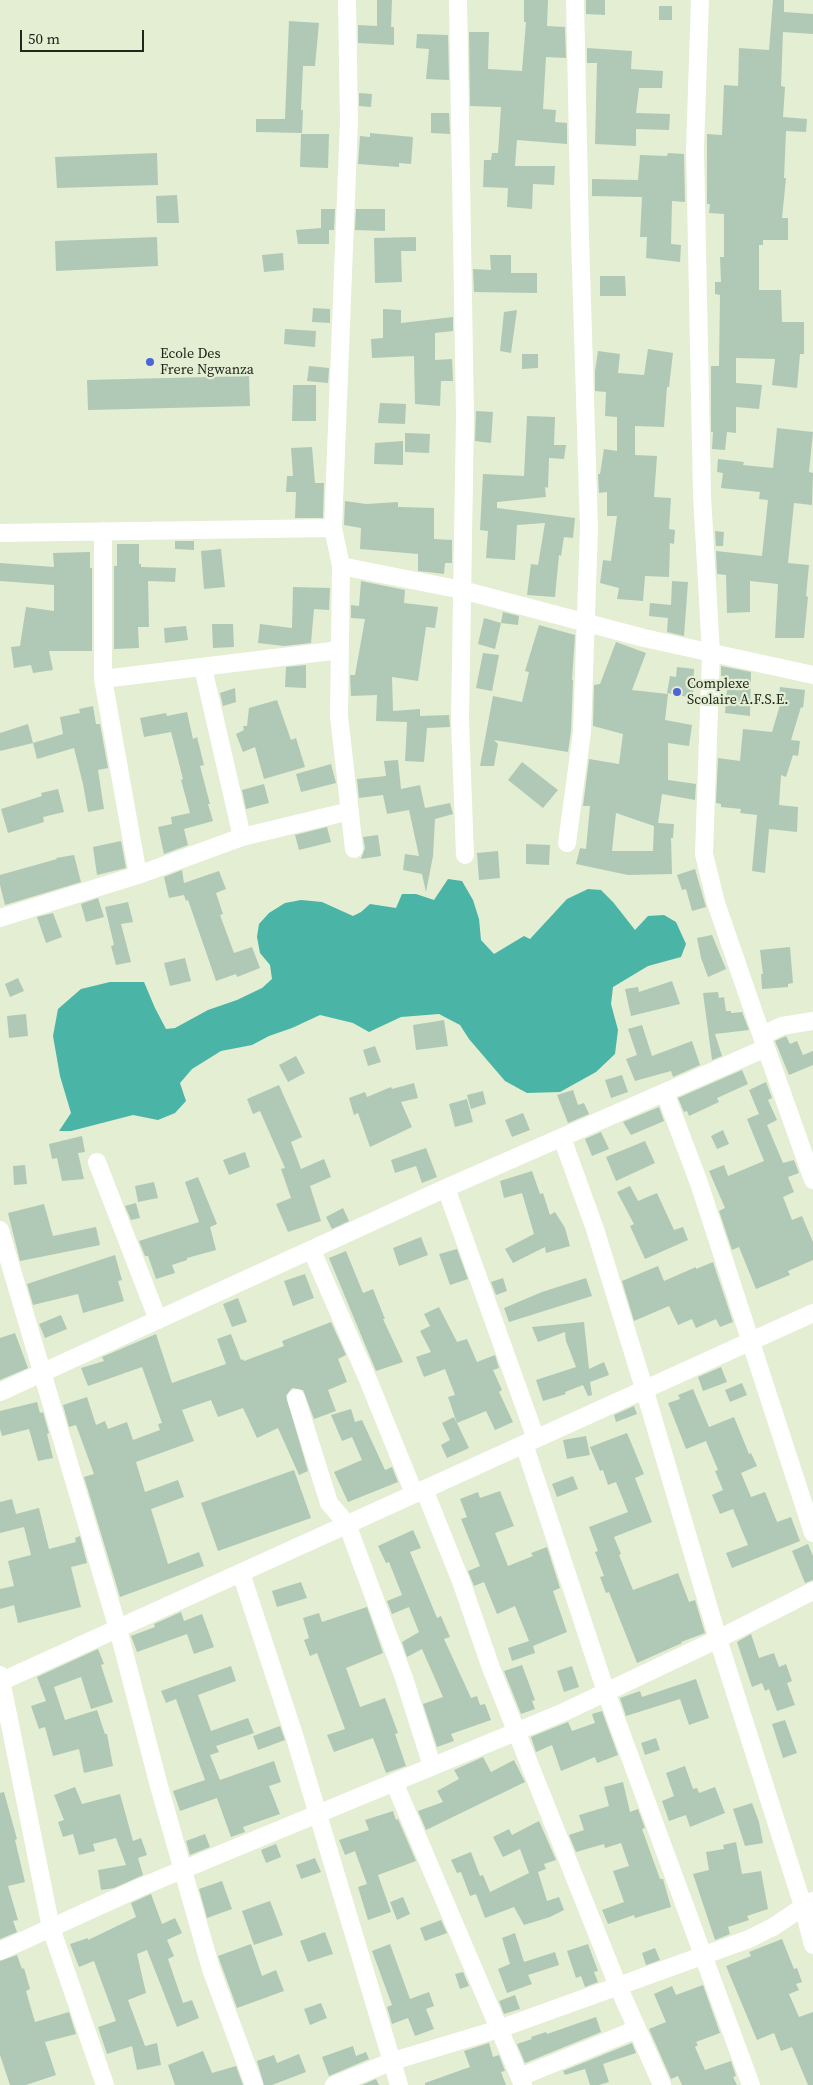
<!DOCTYPE html>
<html>
<head>
<meta charset="utf-8">
<style>
  body { margin:0 }
  #map { position:relative; width:813px; height:2085px; overflow:hidden; background:#e3eed3; font-family:"Source Serif 4",serif }
  canvas { display:block }
  .scale { position:absolute; left:20px; top:30px; width:124px; height:22px; box-sizing:border-box; border:2px solid #21251b; border-top:0; padding-left:6px; font-size:15px; line-height:18px; white-space:nowrap; color:#21251b; -webkit-text-stroke:4px #e3eed3; paint-order:stroke }
</style>
</head>
<body>
<div id="map">
<canvas width="813" height="2085"></canvas>
<div class="scale">50 m</div>
</div>
<script>
const g = document.querySelector('canvas').getContext('2d');
g.lineJoin = 'round';
function fillPath(path, color) { g.fillStyle = color; g.fill(path, 'evenodd'); }
const toPath = rows => new Path2D(rows.map(r => 'M' + r).join(''));
function stroke(path, color, width, dash) { g.strokeStyle = color; g.lineWidth = width; g.lineCap = dash ? 'butt' : 'round'; g.setLineDash(dash || []); g.stroke(path); }
function write(font, color, halo, rows, align = 'center') {
  g.font = font + ' "Source Serif 4",serif'; g.lineWidth = 4.5; g.setLineDash([]); g.textBaseline = 'middle'; g.strokeStyle = halo; g.fillStyle = color; for (const [text, x, y, turn = 0] of rows) {
    g.save(); g.translate(x, y); g.rotate((+turn || 0) * Math.PI / 180); g.textAlign = isNaN(turn) ? turn : align; if (halo) g.strokeText(text, 0, 0); g.fillText(text, 0, 0); g.restore();
  }
}
fillPath(toPath([
  [448,879,462,881,473,900,479,919,481,940,494,954,524,936,530,939,567,899,588,889,601,890,613,902,635,930,648,916,664,915,676,922,686,944,681,957,648,966,613,987,611,1004,618,1030,615,1054,596,1072,560,1092,527,1093,505,1081,469,1039,460,1025,439,1014,401,1017,369,1032,353,1023,320,1015,292,1028,269,1036,252,1045,221,1051,192,1069,180,1083,186,1101,175,1113,158,1120,133,1115,71,1131,59,1131,71,1113,60,1076,53,1036,58,1009,81,989,110,982,144,982,155,1008,166,1029,175,1028,208,1010,237,1000,262,988,272,979,270,965,260,953,257,937,259,924,269,913,285,903,301,900,322,902,353,916,361,912,370,904,396,908,402,894,416,894,434,900]
]), '#4ab4a6');
fillPath(toPath([
  [377,0,392,0,391,27,394,27,394,45,358,43,358,25,377,26],
  [524,0,548,0,547,26,565,27,566,58,546,57,543,109,556,110,555,122,567,123,567,144,517,140,515,166,555,166,554,185,533,184,532,209,507,207,508,188,483,187,484,160,491,160,492,153,498,153,501,107,470,106,469,32,489,32,488,69,522,71,526,22,524,22],
  [586,0,605,0,605,15,586,14],
  [773,0,784,0,784,12,813,14,813,34,783,32,781,86,785,87,783,117,807,119,806,132,786,131,784,178,786,178,782,218,788,218,788,240,763,240,763,245,759,245,759,290,781,290,782,322,804,322,804,354,800,354,797,388,772,385,775,359,736,358,736,383,762,385,759,409,736,407,736,433,727,432,725,450,712,449,713,432,711,432,711,366,719,366,720,295,715,294,715,282,721,282,720,257,724,257,724,214,709,213,710,204,707,204,707,134,722,135,724,85,738,86,739,48,769,50],
  [659,6,672,6,672,20,659,20],
  [289,21,319,23,315,66,303,66,301,110,303,110,302,133,256,132,256,119,285,119],
  [417,34,448,35,449,80,426,79,429,49,416,48],
  [587,48,632,51,631,69,663,71,662,88,639,88,636,113,670,114,669,130,636,129,636,146,595,144,597,63,587,63],
  [359,93,372,94,371,107,359,106],
  [431,113,449,113,450,134,431,133],
  [370,133,413,137,411,164,399,163,399,167,358,164,360,136,370,137],
  [301,134,329,134,328,168,300,167],
  [157,153,158,185,57,188,55,157],
  [668,153,684,154,685,202,672,201,671,244,681,245,680,262,646,258,647,237,640,237,642,197,592,196,592,179,638,180,640,155,667,156],
  [177,195,179,223,157,223,156,196],
  [321,209,335,209,334,230,329,230,329,244,298,244,296,230,321,228],
  [356,209,385,209,385,231,355,230],
  [157,237,158,266,56,271,55,241],
  [416,237,416,251,401,251,402,282,375,283,374,238],
  [283,253,284,270,264,272,262,255],
  [490,255,511,255,511,273,537,273,537,293,474,292,473,269,491,270],
  [600,276,625,276,626,296,600,296],
  [313,308,330,309,330,323,312,322],
  [383,309,401,310,401,323,453,317,453,331,435,333,435,360,452,359,453,381,441,381,440,406,415,404,414,356,372,358,371,339,383,338],
  [517,310,511,353,500,351,504,312],
  [285,329,316,331,315,347,284,344],
  [648,349,673,353,669,387,667,387,664,427,635,426,635,455,657,456,654,497,671,498,669,529,675,530,674,544,670,543,669,577,645,576,643,601,617,599,619,588,600,583,603,560,611,561,617,516,607,516,607,492,599,493,598,474,600,474,604,449,617,451,617,417,605,416,606,392,595,391,595,371,598,351,620,354,618,373,644,375],
  [522,354,538,354,538,368,522,369],
  [309,366,329,368,328,383,307,381],
  [249,376,250,406,88,410,87,380],
  [293,385,316,385,316,421,292,421],
  [380,403,406,404,405,424,378,423],
  [476,411,493,412,491,443,475,441],
  [527,416,555,417,554,445,566,445,564,459,549,458,548,488,545,487,546,497,497,502,497,508,575,518,573,538,564,537,561,556,559,555,555,597,527,595,531,564,538,565,545,523,517,525,515,560,486,558,488,531,480,530,483,474,524,476],
  [777,428,813,432,809,472,813,473,812,505,794,503,788,563,809,565,806,596,808,597,804,638,775,638,778,584,750,581,750,612,727,613,726,575,717,574,716,551,762,556,768,500,759,499,760,492,721,488,723,473,717,472,718,459,744,462,743,465,773,468],
  [405,433,430,434,429,453,405,452],
  [403,441,403,465,374,464,375,443],
  [312,447,315,483,324,483,323,518,295,518,296,492,286,492,287,476,293,476,291,448],
  [345,501,366,504,398,502,398,507,434,508,434,539,452,540,452,563,445,563,444,574,427,572,418,571,418,554,360,549,361,528,344,525],
  [715,531,724,532,723,546,716,546],
  [175,541,194,541,194,550,175,549],
  [117,544,139,544,139,564,141,564,141,567,176,568,175,582,148,581,149,627,138,627,139,648,114,649,114,566,117,566],
  [221,549,225,587,204,589,201,551],
  [90,552,90,568,92,568,92,651,49,651,53,670,33,673,31,665,14,668,11,647,20,646,26,607,54,611,54,585,0,581,0,563,54,567,53,553],
  [361,581,405,590,404,603,438,607,435,628,426,627,418,681,392,677,393,711,420,709,420,716,449,715,450,727,427,728,424,762,405,761,407,722,376,721,377,695,351,696,350,675,355,675,365,619,351,618,351,605,359,606],
  [672,581,688,582,684,636,667,632,668,618,649,616,650,603,671,605],
  [293,587,330,588,329,610,314,609,311,643,284,646,258,643,260,624,292,628],
  [503,612,519,616,518,625,501,623],
  [484,618,501,623,495,649,478,644],
  [212,624,233,624,234,647,213,648],
  [539,625,575,635,572,680,573,680,571,731,568,752,494,740,498,744,494,766,480,766,493,696,522,702,529,672,525,671],
  [186,626,188,640,165,643,164,628],
  [616,642,646,653,632,690,668,694,665,720,692,725,689,746,668,743,668,780,696,784,695,800,662,794,658,823,674,824,673,838,671,838,672,874,628,875,576,864,580,848,586,849,590,806,583,806,589,759,619,764,623,734,593,726,594,685,600,684],
  [616,813,654,826,653,851,612,851],
  [483,653,499,655,492,691,476,688],
  [306,665,306,688,285,687,286,667],
  [721,666,751,672,750,716,725,713,728,677,721,676],
  [677,667,694,669,693,698,667,693,670,676,676,677],
  [780,687,805,690,803,708,801,707,791,740,800,741,798,756,793,755,786,777,781,775,779,805,798,807,797,832,769,829,765,873,752,871,757,815,740,813,741,809,721,807,721,804,716,803,718,758,740,761,743,729,772,732,780,705,778,704],
  [235,688,236,702,223,706,220,693],
  [277,700,291,740,296,738,305,767,264,779,255,747,243,752,236,734,244,730,243,726,247,726,249,708],
  [93,706,96,724,100,724,108,768,98,770,104,809,88,812,83,784,74,748,37,759,33,743,63,734,60,717,80,713,79,709],
  [187,712,193,739,197,737,204,765,200,766,210,804,208,804,213,821,184,829,188,845,164,854,158,827,172,824,171,817,190,813,181,780,183,779,171,732,144,737,140,718,166,713,167,716],
  [28,724,33,743,0,751,0,733],
  [398,760,401,789,420,785,425,808,450,803,453,814,435,819,433,856,426,892,422,874,403,870,405,854,419,856,409,810,387,814,383,795,359,798,357,779,386,776,384,761],
  [522,762,558,790,543,808,508,780],
  [331,764,336,783,301,792,296,774],
  [264,784,269,803,246,809,242,790],
  [58,789,64,812,43,817,44,822,8,833,1,809,42,796,41,793],
  [327,827,331,842,299,850,295,835],
  [378,835,381,856,361,859,365,848,363,837],
  [121,841,126,868,97,875,93,847],
  [526,844,550,845,549,865,526,864],
  [498,851,500,878,479,880,477,853],
  [74,855,81,882,5,905,0,885,0,875,57,859,56,858],
  [695,869,706,907,692,911,686,889,682,890,677,875],
  [182,870,184,883,219,871,226,889,216,893,223,914,220,915,234,953,252,947,260,968,237,977,236,974,216,981,188,900,186,901,184,895,169,898,164,877],
  [98,898,104,917,86,922,81,904],
  [128,902,133,922,121,924,131,962,116,965,111,946,114,945,105,907],
  [53,913,62,937,46,943,37,917],
  [712,935,726,969,708,977,701,958,697,938],
  [790,947,793,983,788,984,788,987,762,989,761,974,763,974,760,950],
  [185,958,191,981,170,986,164,963],
  [18,978,24,991,10,997,5,984],
  [672,981,680,1004,631,1016,625,989,638,987,639,992],
  [718,992,719,998,724,997,726,1011,731,1011,731,1013,742,1012,749,1030,715,1034,722,1056,712,1060,703,993],
  [26,1014,28,1036,9,1038,7,1016],
  [444,1020,448,1046,416,1050,413,1025],
  [642,1025,652,1056,692,1041,700,1065,673,1077,671,1071,635,1081,626,1059,637,1055,628,1029],
  [786,1036,790,1044,797,1041,803,1055,813,1051,813,1065,789,1075,775,1041],
  [375,1046,381,1062,368,1066,363,1050],
  [296,1056,305,1073,288,1082,279,1065],
  [742,1070,748,1084,717,1098,719,1102,689,1116,687,1111,684,1112,678,1098],
  [622,1075,628,1092,611,1098,605,1080],
  [766,1082,772,1098,768,1100,777,1120,767,1125,783,1163,794,1160,799,1173,788,1177,794,1192,783,1197,792,1220,802,1216,813,1242,813,1260,788,1271,790,1275,756,1289,739,1247,732,1250,719,1211,725,1208,709,1171,724,1165,728,1176,764,1161,747,1119,759,1114,749,1090],
  [414,1083,418,1098,401,1102,412,1127,370,1147,358,1113,354,1115,349,1098,365,1092,367,1097,391,1087,392,1089],
  [279,1085,302,1137,291,1142,301,1169,324,1159,331,1177,310,1186,321,1221,288,1232,276,1204,291,1198,281,1169,285,1168,260,1111,253,1114,247,1099],
  [573,1090,578,1105,584,1103,589,1114,568,1123,557,1095],
  [483,1091,486,1104,471,1109,467,1095],
  [467,1099,473,1122,455,1127,449,1104],
  [659,1107,664,1121,631,1135,623,1122],
  [523,1113,530,1130,512,1137,505,1120],
  [723,1130,729,1144,717,1149,711,1136],
  [601,1132,609,1149,592,1156,585,1139],
  [82,1136,85,1152,78,1153,84,1179,62,1181,57,1158,52,1159,49,1144],
  [645,1141,655,1163,616,1181,606,1157],
  [426,1148,437,1177,422,1183,416,1166,395,1173,391,1160],
  [245,1152,250,1167,229,1175,223,1160],
  [25,1165,27,1184,14,1185,13,1166],
  [532,1171,540,1194,543,1193,550,1215,555,1212,565,1228,570,1246,546,1253,545,1247,513,1263,505,1249,534,1234,522,1193,504,1198,500,1181],
  [198,1177,217,1224,210,1227,216,1250,187,1258,187,1260,172,1265,175,1273,156,1279,148,1256,145,1256,139,1241,199,1222,185,1182],
  [154,1182,158,1198,138,1202,135,1186],
  [630,1186,638,1201,657,1193,674,1230,683,1227,688,1240,645,1259,630,1226,634,1224,617,1192],
  [136,1203,140,1218,131,1220,125,1206],
  [44,1204,53,1236,96,1227,100,1245,20,1261,8,1213],
  [343,1208,349,1221,332,1229,326,1217],
  [421,1237,428,1255,399,1266,393,1248],
  [457,1249,468,1279,450,1285,439,1254],
  [346,1251,363,1293,373,1289,385,1319,383,1319,403,1362,376,1371,329,1258],
  [115,1255,122,1280,118,1281,124,1301,83,1313,78,1294,33,1305,27,1284],
  [713,1262,733,1322,720,1327,716,1319,696,1328,692,1319,678,1325,669,1306,634,1321,622,1281,658,1266,664,1281,696,1267,696,1269],
  [305,1274,314,1298,293,1306,284,1281],
  [503,1278,507,1291,496,1295,491,1282],
  [586,1278,592,1296,509,1322,504,1308,542,1292],
  [238,1298,247,1322,232,1327,223,1304],
  [439,1307,457,1342,467,1339,477,1362,495,1355,499,1368,493,1370,502,1390,499,1392,513,1422,495,1430,486,1411,457,1423,448,1397,455,1395,445,1369,424,1377,416,1357,431,1352,420,1331,430,1326,424,1314],
  [61,1315,67,1329,45,1338,39,1324],
  [331,1322,346,1355,338,1359,347,1382,328,1390,336,1411,314,1419,303,1390,292,1388,286,1396,308,1471,299,1475,278,1428,257,1438,243,1408,218,1417,211,1400,182,1410,194,1441,136,1462,145,1492,178,1480,184,1497,151,1509,168,1564,199,1552,204,1566,120,1597,84,1477,94,1474,76,1425,69,1427,63,1405,87,1397,96,1425,105,1421,108,1429,127,1422,133,1440,160,1430,158,1424,162,1423,142,1367,88,1386,81,1368,104,1361,102,1357,156,1334,172,1383,226,1364,217,1339,231,1334,241,1360,243,1359,244,1361,284,1346,282,1341],
  [584,1322,589,1369,604,1362,609,1375,590,1382,592,1395,588,1396,583,1385,565,1392,566,1394,543,1401,536,1380,576,1367,566,1341,565,1332,538,1342,532,1327],
  [15,1333,28,1368,0,1380,0,1338],
  [721,1367,727,1382,703,1391,698,1377],
  [742,1383,747,1395,730,1402,725,1390],
  [693,1389,709,1427,734,1417,749,1454,751,1453,757,1466,741,1473,751,1497,765,1492,777,1522,791,1517,800,1541,732,1568,726,1553,748,1545,733,1509,720,1514,712,1495,723,1490,715,1471,718,1470,706,1441,686,1449,668,1403,680,1399,678,1395],
  [37,1402,40,1413,43,1412,49,1433,47,1434,53,1458,38,1461,29,1429,2,1436,0,1429,0,1411],
  [634,1406,637,1414,616,1422,614,1415],
  [351,1409,355,1422,362,1420,385,1470,392,1467,398,1482,348,1502,334,1472,362,1460,352,1437,342,1441,331,1415],
  [454,1417,469,1448,447,1458,441,1445,450,1440,442,1423],
  [627,1433,644,1474,635,1478,652,1522,614,1537,621,1554,619,1555,633,1590,678,1573,689,1602,695,1600,705,1633,681,1642,682,1643,637,1663,609,1592,606,1593,600,1577,604,1576,595,1552,598,1551,589,1527,628,1512,616,1482,608,1485,603,1470,600,1471,590,1447],
  [586,1436,590,1455,567,1459,563,1440],
  [294,1470,311,1518,218,1551,201,1503],
  [573,1476,578,1489,557,1497,552,1484],
  [500,1491,514,1526,495,1533,508,1566,533,1556,531,1553,547,1547,560,1588,553,1591,567,1632,533,1646,535,1653,512,1661,508,1648,529,1641,515,1606,497,1614,484,1582,474,1586,468,1571,480,1566,461,1519,467,1517,460,1499,478,1492,480,1498],
  [12,1499,16,1514,39,1508,49,1549,76,1542,75,1538,80,1536,87,1563,71,1567,81,1607,18,1623,14,1605,0,1609,0,1589,14,1586,8,1561,31,1555,24,1527,0,1533,0,1502],
  [413,1530,421,1548,410,1552,437,1618,441,1616,450,1637,444,1639,471,1698,477,1696,480,1705,485,1704,491,1720,451,1734,454,1741,437,1747,423,1704,443,1697,422,1649,407,1657,402,1642,419,1632,409,1607,392,1614,387,1601,402,1595,389,1562,386,1563,378,1546],
  [808,1544,813,1556,813,1580,805,1583,792,1551],
  [301,1582,307,1598,277,1607,272,1591],
  [367,1607,383,1653,346,1668,360,1707,385,1698,398,1733,395,1734,406,1766,386,1773,373,1738,334,1752,327,1735,345,1729,317,1653,310,1656,304,1640,309,1638,303,1618,319,1613,322,1622],
  [181,1612,184,1621,202,1614,214,1647,194,1654,187,1634,137,1652,131,1636,155,1627,154,1624],
  [751,1634,759,1658,774,1653,779,1667,786,1664,792,1681,787,1683,795,1705,777,1711,769,1689,765,1691,762,1683,752,1687,737,1642],
  [98,1649,104,1664,101,1665,113,1702,91,1709,81,1677,54,1687,65,1720,97,1710,105,1734,107,1734,113,1766,84,1773,79,1749,53,1756,45,1727,39,1729,31,1706,46,1701,37,1677],
  [522,1665,535,1700,532,1701,535,1709,521,1714,504,1671],
  [231,1666,236,1681,198,1695,211,1731,248,1718,254,1733,216,1746,219,1752,210,1755,220,1780,274,1761,281,1782,269,1786,280,1814,243,1827,245,1832,231,1837,217,1798,180,1811,173,1791,205,1780,176,1699,166,1703,161,1691],
  [572,1666,579,1687,564,1692,557,1671],
  [696,1679,709,1718,689,1725,680,1699,626,1716,620,1698,640,1691,642,1697],
  [602,1711,618,1755,597,1763,595,1757,561,1771,552,1745,536,1752,531,1737,568,1722,572,1731,595,1723,592,1714],
  [785,1720,797,1753,783,1758,772,1724],
  [280,1726,285,1740,258,1750,253,1736],
  [656,1738,660,1750,645,1755,641,1743],
  [483,1757,491,1772,514,1760,525,1782,426,1830,418,1811,443,1802,437,1791,459,1779,454,1770],
  [685,1766,693,1789,697,1788,699,1793,715,1787,725,1813,690,1827,686,1815,669,1821,662,1801,674,1796,666,1773],
  [623,1782,630,1812,638,1809,645,1828,642,1829,660,1879,663,1879,671,1907,635,1918,634,1915,608,1924,602,1910,624,1902,613,1871,629,1866,621,1843,605,1848,604,1844,576,1852,569,1835,584,1830,579,1815,609,1806,604,1787],
  [75,1787,82,1804,120,1794,133,1841,141,1838,147,1855,138,1858,143,1875,114,1888,101,1890,98,1870,126,1865,116,1838,93,1844,95,1851,79,1855,73,1834,63,1837,58,1822,64,1820,54,1795],
  [4,1792,17,1839,15,1840,25,1882,8,1886,18,1920,13,1921,17,1932,0,1939,0,1793],
  [752,1803,759,1822,763,1843,745,1846,733,1809],
  [393,1811,396,1820,398,1819,416,1861,378,1875,391,1912,368,1920,358,1887,367,1884,355,1851,345,1855,339,1840,369,1830,365,1820],
  [539,1821,556,1860,544,1864,546,1869,538,1872,547,1901,559,1897,564,1910,550,1917,524,1925,514,1907,485,1918,476,1894,470,1896,461,1872,457,1873,451,1860,471,1852,480,1876,483,1875,490,1892,529,1873,520,1849,503,1857,493,1837,509,1829,512,1835],
  [205,1834,210,1847,190,1855,186,1841],
  [736,1842,742,1874,761,1871,768,1909,747,1916,749,1920,728,1927,730,1934,715,1940,693,1874,709,1870,706,1852,724,1849,723,1845],
  [276,1844,281,1857,266,1863,261,1850],
  [315,1858,321,1872,301,1879,296,1865],
  [222,1881,232,1909,207,1918,199,1889],
  [151,1894,162,1924,175,1918,182,1933,167,1940,174,1956,168,1959,183,2003,192,2000,199,2018,177,2027,147,1950,137,1954,146,1993,128,2000,145,2046,157,2043,161,2065,137,2070,132,2046,107,2054,98,2027,116,2021,94,1961,79,1967,70,1944,88,1938,88,1940,136,1917,131,1903],
  [403,1897,410,1914,397,1920,390,1902],
  [270,1901,283,1935,254,1945,242,1911],
  [441,1920,447,1933,425,1941,420,1928],
  [325,1932,333,1954,308,1962,300,1941],
  [515,1933,524,1962,555,1952,559,1965,528,1975,532,1984,507,1993,498,1969,510,1964,502,1938],
  [782,1939,794,1969,797,1968,802,1982,796,1984,799,1990,789,1994,799,2017,813,2012,813,2085,808,2085,792,2047,781,2051,774,2033,757,2040,726,1966,751,1956,749,1952],
  [251,1944,262,1976,276,1970,284,1991,237,2008,218,1956],
  [390,1944,410,1999,429,1992,434,2006,426,2009,434,2029,415,2036,408,2018,392,2024,387,2007,392,2005,372,1951],
  [588,1944,598,1971,594,1972,598,1982,585,1987,581,1976,576,1978,567,1951],
  [655,1948,660,1960,646,1965,642,1953],
  [17,1955,22,1969,24,1968,30,1989,26,1991,35,2022,69,2012,76,2034,45,2042,56,2075,26,2085,10,2085,0,2055,0,1961],
  [463,1972,469,1986,460,1989,455,1974],
  [703,1985,720,2033,696,2042,698,2045,695,2047,705,2070,731,2061,736,2076,733,2077,737,2085,682,2085,678,2076,671,2079,649,2029,666,2022,654,1994,672,1986,676,1995],
  [515,1995,520,2009,504,2014,499,2001],
  [321,2003,327,2018,310,2025,304,2009],
  [596,2017,601,2032,525,2063,517,2044,532,2039,531,2037,546,2032,547,2034],
  [489,2043,493,2057,499,2055,505,2071,501,2072,506,2085,425,2085,425,2083,470,2067,464,2051],
  [632,2043,636,2053,603,2064,609,2082,599,2085,590,2085,585,2069,565,2075,563,2071],
  [353,2046,356,2056,366,2052,369,2059,329,2076,322,2057],
  [203,2051,212,2073,236,2066,243,2085,175,2085,168,2065],
  [299,2054,306,2072,272,2085,264,2085,257,2061,274,2055,277,2063],
  [376,2079,379,2085,362,2085]
]), '#afc9b6');
stroke(toPath([
  [347,0,349,121,333,528,341,566,339,716,354,849],
  [458,0,465,416,460,721,465,855],
  [700,0,695,149,702,495,711,653,704,854,716,903,766,1048],
  [103,531,103,679,138,875],
  [0,533,333,528],
  [341,566,462,590,644,638,813,675],
  [203,668,242,837],
  [103,679,340,650],
  [567,843,582,732,589,528,580,237,575,0],
  [0,918,138,875,242,837,350,811],
  [763,1035,782,1026,813,1021],
  [665,1093,699,1183,813,1533],
  [562,1138,595,1229,644,1388,718,1639,803,1906,813,1945],
  [97,1162,158,1320],
  [446,1188,536,1439],
  [0,1230,118,1629,159,1786,211,1969,254,2085],
  [312,1251,369,1382,414,1493],
  [0,1392,446,1188,766,1048,813,1180],
  [296,1398,329,1503,347,1524,404,1678,432,1766],
  [524,1444,606,1692,751,2085],
  [424,1489,462,1584,491,1668,618,1986,662,2085],
  [241,1573,295,1738,399,2085],
  [0,1675,51,1928,105,2085],
  [0,1682,813,1313],
  [394,1782,523,2085],
  [0,1951,141,1887,564,1712,718,1639,813,1591],
  [520,2077,637,2029],
  [334,2085,393,2061,499,2029,749,1939,773,1927,812,1901]
]), '#fff', 18);
for (const [x, y, r, color] of [
  [150,362,5,"#4e64d9"],
  [677,692,5,"#4e64d9"]
]) { const dot = new Path2D(); dot.arc(x, y, r, 0, 2 * Math.PI); g.fillStyle = color; g.fill(dot); stroke(dot, '#e3eed3', 2); }
write('14px', '#21251b', '#e3eed3', [
  ["Ecole Des",160,354],
  ["Frere Ngwanza",160,370],
  ["Complexe",687,684],
  ["Scolaire A.F.S.E.",687,700]
], 'left');
</script>
</body>
</html>
